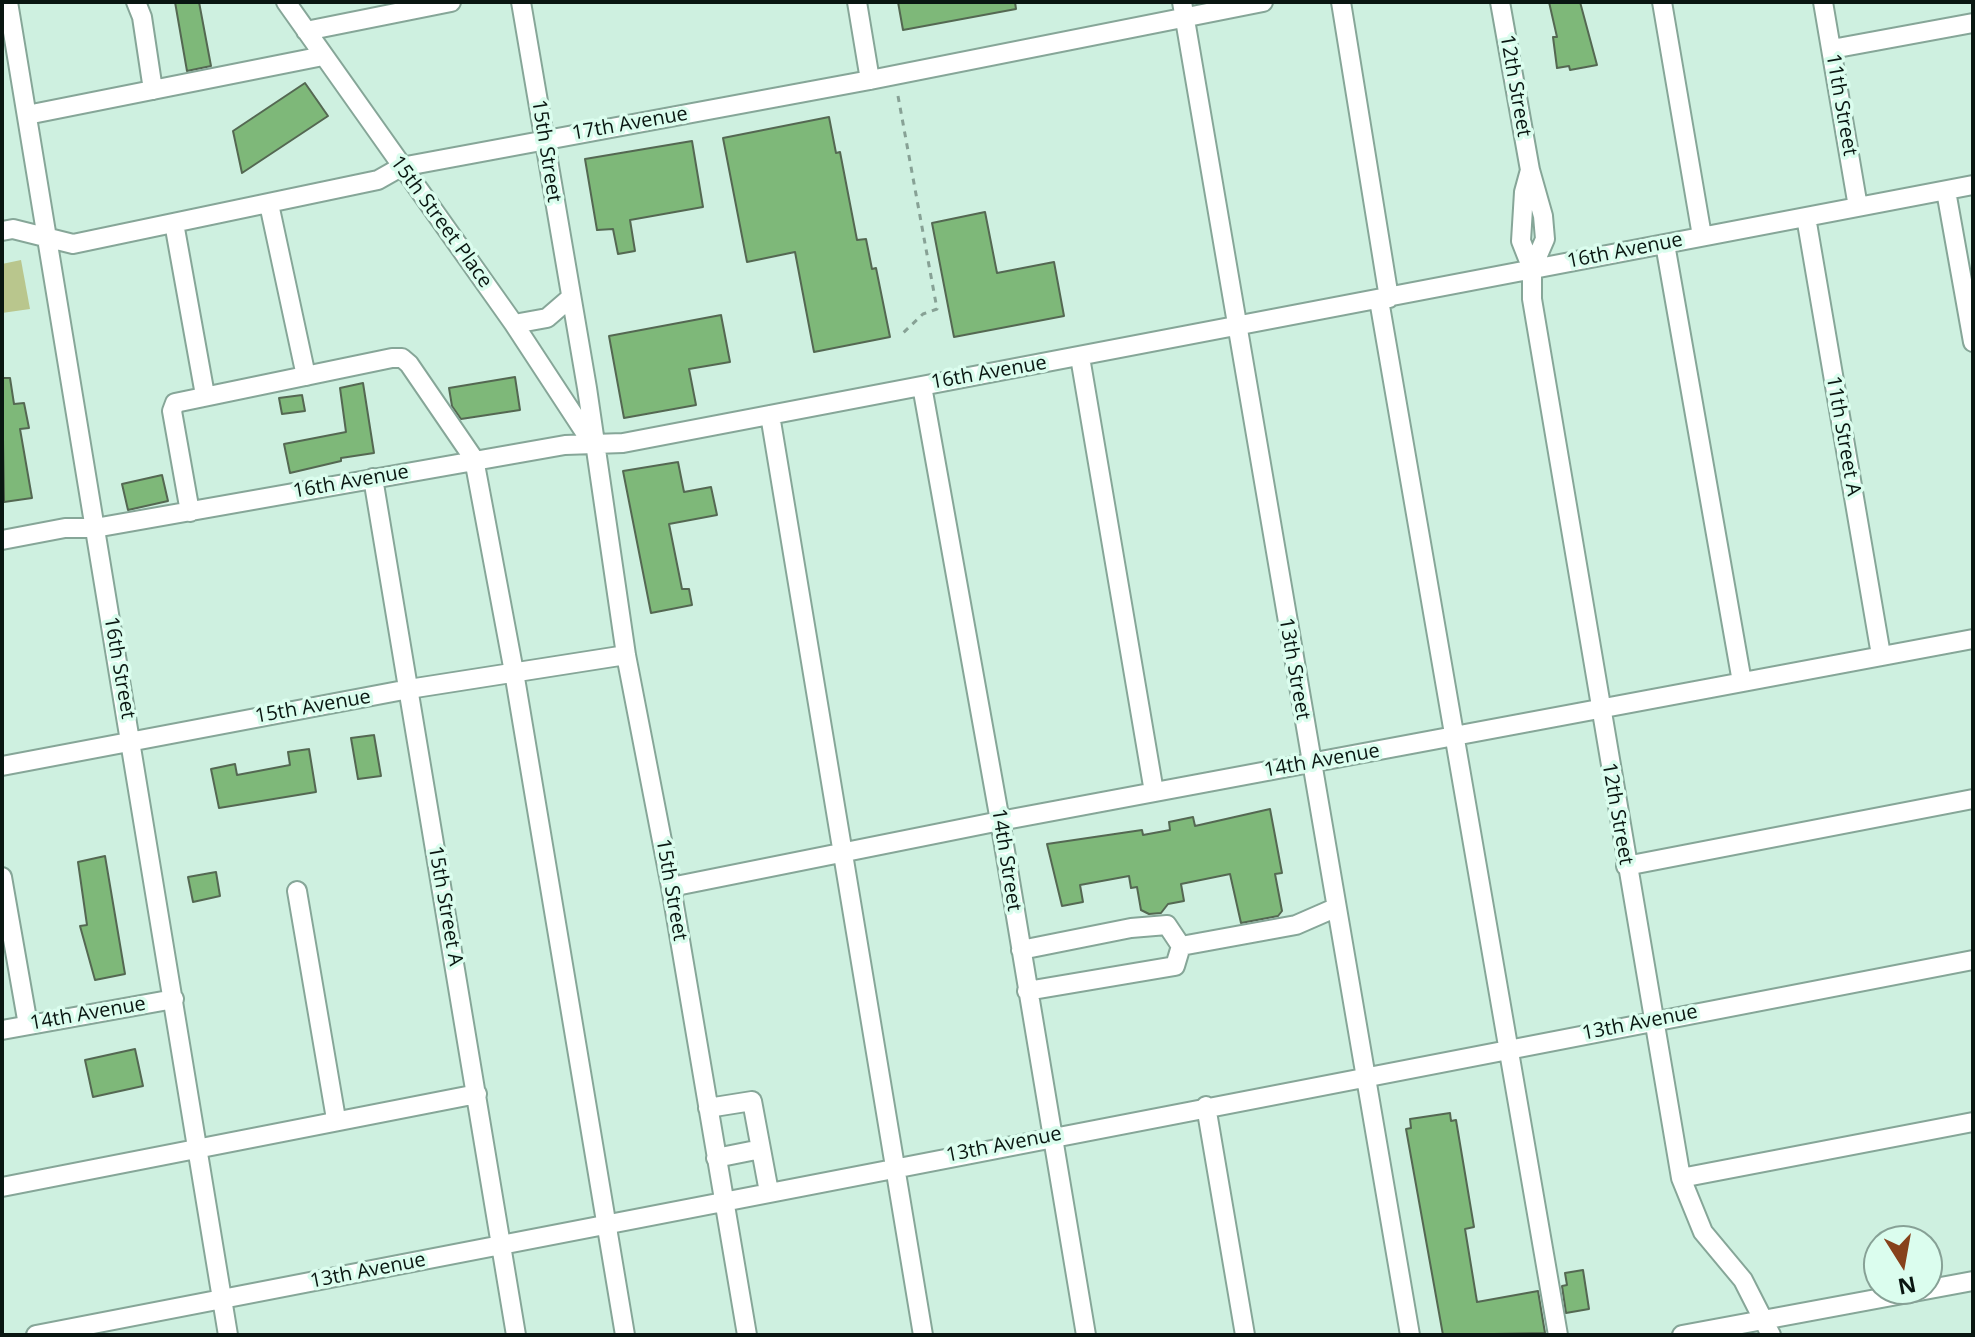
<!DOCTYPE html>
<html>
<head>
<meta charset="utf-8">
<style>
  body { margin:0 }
  #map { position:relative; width:1975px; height:1337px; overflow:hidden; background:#cef0e0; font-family:"Open Sans",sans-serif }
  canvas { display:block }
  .frame { position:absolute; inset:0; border:4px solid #091611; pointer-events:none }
  .north { position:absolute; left:1863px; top:1225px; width:80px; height:80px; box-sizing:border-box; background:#dbfdee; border:2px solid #87a196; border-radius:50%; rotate:169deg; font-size:22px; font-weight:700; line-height:32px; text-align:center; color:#091611 }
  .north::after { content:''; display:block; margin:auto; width:28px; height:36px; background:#87421b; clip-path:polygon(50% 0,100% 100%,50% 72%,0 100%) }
</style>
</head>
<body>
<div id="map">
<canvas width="1975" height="1337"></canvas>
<div class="frame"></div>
<div class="north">N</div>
</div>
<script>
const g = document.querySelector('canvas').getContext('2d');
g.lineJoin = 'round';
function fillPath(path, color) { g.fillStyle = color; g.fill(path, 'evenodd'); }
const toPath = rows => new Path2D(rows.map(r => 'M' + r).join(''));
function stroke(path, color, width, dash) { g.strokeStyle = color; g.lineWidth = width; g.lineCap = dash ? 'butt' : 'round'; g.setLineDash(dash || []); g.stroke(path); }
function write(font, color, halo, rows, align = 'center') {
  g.font = font + ' "Open Sans",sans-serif'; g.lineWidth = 7; g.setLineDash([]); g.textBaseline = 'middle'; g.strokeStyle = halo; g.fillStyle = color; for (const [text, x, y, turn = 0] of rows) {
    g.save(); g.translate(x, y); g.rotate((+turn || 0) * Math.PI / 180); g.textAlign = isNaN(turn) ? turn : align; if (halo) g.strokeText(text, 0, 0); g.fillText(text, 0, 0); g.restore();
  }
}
fillPath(toPath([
  [21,260,30,309,2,313,2,264]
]), '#b9c68d');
const building = toPath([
  [175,2,199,2,211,66,187,71,175,2],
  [898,2,1015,2,1016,9,903,30,898,2],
  [1549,2,1580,2,1597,65,1570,70,1569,66,1557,68,1553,37,1557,37,1549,2],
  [305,83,328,116,242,173,233,131,305,83],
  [829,117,836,153,840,152,857,240,866,239,872,269,876,268,890,337,814,352,795,252,747,262,723,138,829,117],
  [692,141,703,207,630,220,635,251,618,254,613,229,597,230,585,159,692,141],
  [985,212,997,273,1054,262,1064,316,954,337,932,223,985,212],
  [721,315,730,362,689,369,696,405,624,418,609,336,721,315],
  [515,377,520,410,461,419,452,406,449,388,515,377],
  [2,378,10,378,14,404,24,403,29,428,20,429,32,498,4,502,2,378],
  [363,383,374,453,341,458,341,461,290,473,284,444,346,432,340,388,363,383],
  [302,395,305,411,282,414,279,398,302,395],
  [678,462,684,492,711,487,717,515,669,524,682,589,689,589,692,605,651,613,623,471,678,462],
  [162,475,168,501,128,510,122,484,162,475],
  [374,735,381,776,358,779,351,738,374,735],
  [309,749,316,792,219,808,211,769,235,764,237,775,290,765,288,752,309,749],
  [1270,809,1282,873,1275,874,1282,911,1278,916,1241,923,1230,874,1181,884,1184,901,1168,904,1161,913,1149,914,1141,910,1137,887,1131,888,1129,876,1080,885,1083,902,1062,906,1047,844,1142,830,1143,835,1170,830,1169,822,1193,817,1195,826,1270,809],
  [105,856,125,974,95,980,80,926,87,925,78,862,105,856],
  [216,872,220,896,193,902,188,877,216,872],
  [135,1049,143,1086,93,1097,85,1060,135,1049],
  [1450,1113,1451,1121,1456,1120,1474,1227,1465,1229,1477,1302,1538,1291,1545,1333,1443,1335,1406,1129,1411,1128,1410,1119,1450,1113],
  [1583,1270,1589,1309,1566,1313,1562,1286,1567,1285,1565,1273,1583,1270]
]);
fillPath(building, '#7eb879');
stroke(building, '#546852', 2);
const minor = toPath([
  [8,2,228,1335],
  [136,2,142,17,153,90],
  [286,2,514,324,590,440],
  [521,2,587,388,626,655,671,887,747,1335],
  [857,2,870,80],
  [1182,2,1410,1335],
  [1341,2,1389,298],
  [1500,2,1530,170,1543,216,1545,239,1532,269,1532,299,1681,1178,1703,1232,1743,1280,1771,1335],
  [1662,2,1702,236],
  [1823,2,1858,207],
  [306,31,451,2],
  [1832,49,1973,23],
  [27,115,323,56],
  [1530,170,1524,192,1521,241,1532,269],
  [1946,191,1973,342],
  [269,204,306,376],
  [1806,217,1881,655],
  [174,223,205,395],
  [2,231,13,229,73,244,378,180,401,167,870,80,1263,2],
  [1665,244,1742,682],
  [1379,300,1558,1335],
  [514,324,547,318,569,299],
  [1080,357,1154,792],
  [922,386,1000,821,1086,1335],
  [770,415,923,1335],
  [373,478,516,1335],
  [190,512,172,411,175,403,392,358,402,358,409,364,474,459,514,672,625,1335],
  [2,540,65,528,95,528,565,445,623,443,1973,185],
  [2,766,409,689,626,655],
  [1626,866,1973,799],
  [2,877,28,1025],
  [671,887,1000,821,1973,639],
  [297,891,336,1119],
  [1181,946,1296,925,1335,908],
  [1021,950,1131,928,1167,925,1181,946],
  [1027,991,1175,966,1181,946],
  [2,1030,174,999],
  [1206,1106,1245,1335],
  [708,1108,752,1101,769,1192],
  [716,1158,761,1149],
  [1681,1178,1973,1122],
  [2,1187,477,1094],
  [36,1335,1973,960],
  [1682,1335,1973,1281]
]);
stroke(minor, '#86a698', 22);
stroke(toPath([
  [898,96,937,309,923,314,903,333]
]), '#87a195', 3, [6, 6]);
stroke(minor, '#fff', 18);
write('20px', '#091611', '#dbfdee', [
  ["12th Street",1515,86,80],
  ["11th Street",1841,105,80],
  ["17th Avenue",630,124,-10],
  ["15th Street",546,151,81],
  ["15th Street Place",441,222,54],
  ["16th Avenue",1625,251,-11],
  ["16th Avenue",989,373,-10],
  ["11th Street A",1843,436,80],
  ["16th Avenue",351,482,-10],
  ["16th Street",119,668,80],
  ["13th Street",1294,669,80],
  ["15th Avenue",313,707,-10],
  ["14th Avenue",1322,761,-10],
  ["12th Street",1617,814,80],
  ["14th Street",1006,860,81],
  ["15th Street",671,890,80],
  ["15th Street A",445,906,80],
  ["14th Avenue",88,1014,-10],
  ["13th Avenue",1640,1023,-11],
  ["13th Avenue",1004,1145,-11],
  ["13th Avenue",368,1271,-11]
]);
</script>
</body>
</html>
